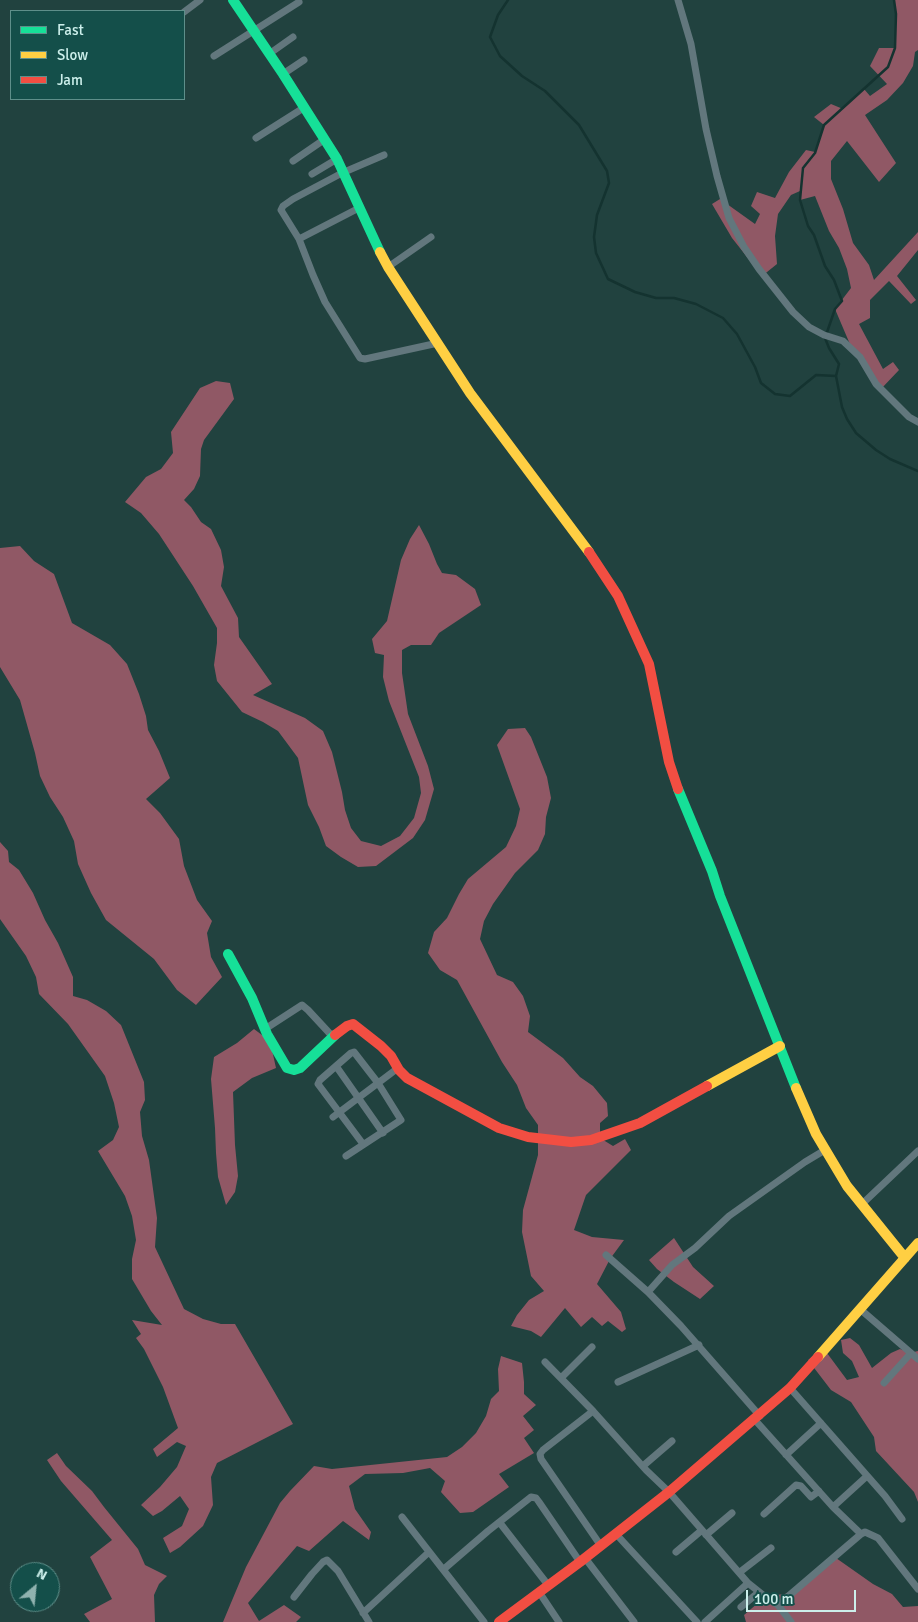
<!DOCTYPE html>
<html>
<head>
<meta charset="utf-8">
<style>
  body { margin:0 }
  #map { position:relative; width:918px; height:1622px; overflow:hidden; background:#21423f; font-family:Signika,sans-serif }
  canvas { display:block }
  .legend { position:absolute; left:10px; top:10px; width:175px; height:90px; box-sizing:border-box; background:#144f4a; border:1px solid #5e8f8a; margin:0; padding:6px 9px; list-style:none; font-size:15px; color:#ccefeb }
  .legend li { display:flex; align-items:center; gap:10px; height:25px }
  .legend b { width:25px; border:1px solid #5e8f8a }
  .north { position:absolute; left:10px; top:1562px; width:50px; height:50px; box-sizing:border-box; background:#144f4a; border:1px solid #5e8f8a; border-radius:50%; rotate:28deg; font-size:14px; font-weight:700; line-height:20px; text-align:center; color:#ccefeb }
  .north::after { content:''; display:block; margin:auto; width:18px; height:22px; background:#90b2af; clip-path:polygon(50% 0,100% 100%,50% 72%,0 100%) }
  .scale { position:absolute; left:746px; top:1590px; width:110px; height:22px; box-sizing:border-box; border:2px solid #ccefeb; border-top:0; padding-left:6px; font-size:15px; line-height:18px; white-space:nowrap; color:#ccefeb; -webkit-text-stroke:4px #144f4a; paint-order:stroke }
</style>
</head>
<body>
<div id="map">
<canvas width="918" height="1622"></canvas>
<ul class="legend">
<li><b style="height:6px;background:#16e098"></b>Fast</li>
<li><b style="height:6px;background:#ffcf43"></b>Slow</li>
<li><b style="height:6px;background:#f24e42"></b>Jam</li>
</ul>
<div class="north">N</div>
<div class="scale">100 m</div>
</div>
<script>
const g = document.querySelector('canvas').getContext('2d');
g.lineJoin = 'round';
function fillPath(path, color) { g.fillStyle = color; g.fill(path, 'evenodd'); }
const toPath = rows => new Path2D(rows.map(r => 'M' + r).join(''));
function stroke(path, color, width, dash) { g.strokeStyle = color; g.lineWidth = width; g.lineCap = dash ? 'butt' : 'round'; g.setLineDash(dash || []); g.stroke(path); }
fillPath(toPath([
  [894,0,918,0,918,50,915,52,913,66,903,83,887,100,865,115,896,163,879,182,847,141,831,161,831,179,843,209,853,243,869,265,874,280,918,232,918,250,897,276,916,300,911,304,889,281,870,300,870,318,859,324,883,369,893,362,899,370,881,389,852,349,835,309,851,288,847,269,839,248,829,231,815,196,800,200,800,191,791,195,778,214,775,236,777,264,762,276,732,238,712,204,720,199,755,224,760,214,751,206,757,192,775,198,789,172,806,150,815,152,824,125,814,117,831,104,843,109,864,89,870,96,887,84,870,66,879,48,895,48,896,14],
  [216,381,230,383,234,399,204,440,201,449,200,476,194,489,184,500,191,507,201,522,211,529,221,550,224,567,221,586,238,618,239,637,272,684,253,695,305,718,323,731,332,752,342,792,345,810,351,828,361,841,381,846,400,836,414,818,421,793,419,777,389,701,383,677,384,655,375,653,372,639,387,621,401,560,410,539,419,525,429,544,437,564,442,573,456,575,475,589,481,605,439,633,431,645,411,645,402,650,402,673,408,714,428,766,434,789,425,820,413,838,376,866,358,867,341,857,326,846,319,827,308,805,298,758,278,731,263,722,242,712,217,681,214,665,217,643,217,628,193,586,159,534,141,513,125,502,146,477,161,469,173,453,171,432,200,388],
  [20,546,34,561,54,574,72,623,110,645,127,664,139,694,146,716,148,730,159,751,170,778,146,799,160,813,179,839,184,866,197,900,212,921,207,933,211,957,222,977,196,1005,177,990,154,959,106,920,91,893,78,864,74,841,63,817,50,797,40,776,35,753,20,700,0,667,0,548],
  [525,728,531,737,547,777,551,798,546,817,545,834,538,850,515,873,493,904,484,921,480,939,497,975,513,982,523,996,530,1016,528,1032,563,1058,580,1077,593,1086,607,1103,608,1116,600,1123,600,1138,613,1146,625,1139,631,1150,586,1195,574,1230,592,1237,624,1240,610,1259,597,1284,621,1312,626,1329,622,1332,608,1321,602,1326,592,1317,581,1327,565,1308,541,1337,531,1331,511,1326,517,1315,529,1300,544,1291,531,1276,522,1232,523,1210,538,1155,538,1125,526,1108,517,1085,502,1062,457,980,440,970,428,953,434,932,447,918,459,894,468,879,506,847,516,826,520,809,497,745,508,729],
  [0,842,8,851,9,862,19,870,33,893,45,920,58,943,73,977,73,996,87,1000,106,1011,121,1025,144,1082,145,1100,140,1112,142,1136,149,1160,157,1218,155,1247,184,1309,203,1319,221,1324,235,1324,293,1424,217,1463,211,1477,213,1505,203,1526,180,1547,170,1553,163,1538,182,1526,189,1509,180,1496,162,1511,153,1516,141,1505,160,1487,177,1467,186,1446,177,1442,157,1457,153,1449,178,1428,163,1387,144,1349,136,1338,141,1334,132,1320,162,1325,151,1311,132,1279,132,1259,136,1240,132,1216,125,1196,98,1151,113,1140,119,1127,114,1103,105,1076,68,1024,39,994,36,977,26,956,0,919],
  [254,1029,270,1041,276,1068,252,1078,233,1092,235,1145,238,1176,235,1192,226,1205,218,1177,216,1153,215,1128,211,1079,214,1057,237,1043],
  [674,1238,693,1267,714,1286,700,1299,674,1282,657,1269,649,1260],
  [850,1338,859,1345,872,1368,891,1353,900,1349,910,1353,918,1351,918,1502,914,1492,876,1451,874,1437,851,1402,831,1390,808,1360,814,1355,827,1353,847,1380,859,1377,852,1361,843,1353,841,1340],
  [501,1356,522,1363,524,1382,524,1394,536,1405,523,1416,534,1430,524,1438,534,1453,499,1474,509,1487,473,1512,460,1513,441,1492,445,1481,430,1468,403,1473,365,1474,349,1486,355,1509,371,1532,369,1540,343,1521,309,1551,297,1546,248,1603,259,1621,284,1605,301,1617,296,1622,223,1622,246,1567,280,1503,290,1491,314,1466,332,1469,447,1457,462,1447,476,1433,486,1416,491,1399,499,1391,498,1369],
  [57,1453,66,1466,92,1491,104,1507,138,1549,145,1565,167,1576,159,1584,154,1595,155,1622,90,1622,84,1614,112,1599,90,1557,112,1540,61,1481,47,1460],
  [836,1558,873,1584,892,1594,903,1607,918,1606,918,1622,746,1622,744,1615,766,1596,785,1594,805,1584]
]), '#905865');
stroke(toPath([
  [508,0,498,15,490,37,500,56,522,76,545,91,579,125,607,171,609,183,597,215,594,237,596,253,608,279,635,292,656,298,674,298,696,304,723,318,737,334,755,367,761,383,775,394,790,396,816,375,836,376],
  [894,0,896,14,895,48,888,67,824,125,815,153,803,168,800,200,808,226,814,235,825,266,834,280,842,301,835,309,825,338,829,348,839,364,836,376,842,407,847,419,856,433,876,450,890,459,918,471]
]), '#143330', 2.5);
stroke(toPath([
  [678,0,691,44,706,129,717,176,729,218,744,247,759,269,793,312,809,327,824,335,843,341,860,357,876,384,909,417,918,422],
  [184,12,200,0],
  [269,54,293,37],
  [214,56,299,2],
  [283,74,304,60],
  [256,138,305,107],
  [384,155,342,173,293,199,283,206,281,210,299,239,313,275,325,302,360,358,365,359,438,343],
  [293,161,325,139],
  [312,174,337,159],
  [299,239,359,208],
  [388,267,431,237],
  [265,1029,302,1005,308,1010,333,1037],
  [336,1066,383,1133],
  [333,1117,398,1068],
  [346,1156,401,1120,378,1083,354,1052,351,1053,320,1080,318,1084,363,1144],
  [861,1205,918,1151],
  [606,1255,648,1292,681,1326,760,1416],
  [648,1292,672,1265,695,1248,729,1216,805,1162,825,1150],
  [860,1309,918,1359],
  [545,1362,593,1411,646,1470,669,1492,748,1583,768,1599,778,1605,861,1534,865,1532,878,1538,918,1589],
  [561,1378,592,1347],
  [618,1382,699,1345],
  [884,1383,911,1353],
  [790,1388,885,1496,902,1519],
  [593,1411,543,1450,540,1454,541,1459,601,1546],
  [755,1420,833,1507,861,1534],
  [786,1455,821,1423],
  [643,1466,672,1441],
  [833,1507,867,1476],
  [764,1514,796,1485,801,1486,811,1497,819,1491],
  [402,1517,484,1622],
  [500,1523,548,1585],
  [616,1534,697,1622],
  [706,1535,732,1513],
  [676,1552,702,1530],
  [585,1558,634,1622],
  [444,1569,488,1531,531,1497,536,1498,539,1502,580,1562],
  [740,1572,771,1548],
  [539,1592,559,1622],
  [294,1597,312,1574,323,1562,327,1560,338,1571,369,1622],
  [778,1605,791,1622],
  [741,1607,759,1592],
  [363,1613,429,1552],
  [705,1622,748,1583]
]), '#62777d', 7);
stroke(toPath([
  [233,0,283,74,337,159,380,252],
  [678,789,712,871,720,896,796,1088],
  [228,954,252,998,267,1034,287,1068,294,1070,300,1068,335,1035]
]), '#16e098', 10);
stroke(toPath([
  [380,252,388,267,470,393,589,552],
  [707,1086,780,1046],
  [796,1088,816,1134,847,1186,905,1258],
  [818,1357,918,1243]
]), '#ffcf43', 10);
stroke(toPath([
  [589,552,618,596,649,664,669,762,678,789],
  [335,1035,347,1026,353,1024,381,1046,391,1056,399,1070,407,1078,499,1128,528,1137,571,1142,591,1140,640,1123,707,1086],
  [499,1622,580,1562,669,1492,790,1388,818,1357]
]), '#f24e42', 10);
</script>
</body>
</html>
